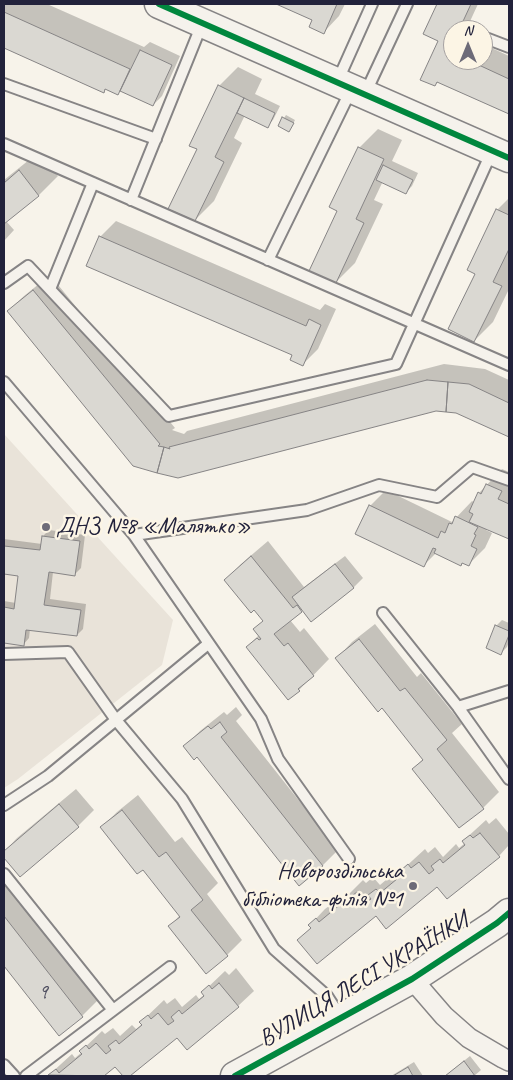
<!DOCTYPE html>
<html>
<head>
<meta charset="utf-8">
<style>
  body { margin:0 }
  #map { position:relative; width:513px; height:1080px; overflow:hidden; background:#f7f3ea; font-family:Caveat,sans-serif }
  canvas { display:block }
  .frame { position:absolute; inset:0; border:5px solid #22223b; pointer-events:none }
  .north { position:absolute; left:443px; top:20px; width:50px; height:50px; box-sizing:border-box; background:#fcf5e5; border:1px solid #a5a1a1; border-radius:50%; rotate:0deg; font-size:14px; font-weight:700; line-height:20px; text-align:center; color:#22223b }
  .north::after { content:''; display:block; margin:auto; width:18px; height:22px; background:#6d6b78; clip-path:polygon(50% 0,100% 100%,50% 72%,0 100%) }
</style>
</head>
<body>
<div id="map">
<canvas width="513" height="1080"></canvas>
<div class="frame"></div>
<div class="north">N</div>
</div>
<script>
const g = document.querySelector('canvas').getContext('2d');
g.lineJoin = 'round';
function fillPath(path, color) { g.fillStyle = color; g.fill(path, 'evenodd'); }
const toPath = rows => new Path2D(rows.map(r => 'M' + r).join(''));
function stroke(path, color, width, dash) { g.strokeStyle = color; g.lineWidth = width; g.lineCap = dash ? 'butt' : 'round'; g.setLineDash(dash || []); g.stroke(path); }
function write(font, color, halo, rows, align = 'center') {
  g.font = font + ' Caveat,sans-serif'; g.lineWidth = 5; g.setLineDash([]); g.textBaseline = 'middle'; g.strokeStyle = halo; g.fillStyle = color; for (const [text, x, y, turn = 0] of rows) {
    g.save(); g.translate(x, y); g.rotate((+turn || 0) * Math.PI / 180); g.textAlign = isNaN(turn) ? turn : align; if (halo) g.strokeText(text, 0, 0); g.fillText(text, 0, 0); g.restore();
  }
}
fillPath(toPath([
  [4,434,173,620,162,665,18,779,4,788]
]), '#e9e3d9');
fillPath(toPath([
  [4,4,47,4,144,47,150,42,180,56,162,96,153,105,121,90,118,93,107,88,103,91,4,47],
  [279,4,345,4,339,16,324,32,314,19],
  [438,4,478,4,466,30,468,30,453,30,453,60,483,60,483,44,509,56,509,113,439,81,435,85,440,41,425,34],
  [238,67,262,79,255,94,280,106,273,120,267,126,245,115,234,138,242,143,214,201,195,220,199,149,219,86],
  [286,115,295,120,291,128,279,126],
  [378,129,402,140,392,161,418,173,412,186,406,192,383,181,374,200,383,204,355,263,336,282,339,211,359,148],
  [39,152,58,176,39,195,6,221,14,230,4,241,4,180],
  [509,198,509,289,493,322,474,341,476,273,497,210],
  [116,221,320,310,325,304,336,309,318,349,303,364,293,355,100,237],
  [50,275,175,428,172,430,184,434,187,431,444,364,485,369,509,380,509,435,456,412,436,410,178,477,8,311,24,296],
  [502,469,509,472,509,537,487,528,486,530,492,533,485,548,469,564,436,553,424,565,370,506,386,490,452,522,472,501,475,503,479,493],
  [49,530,85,535,81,568,75,574,53,572,50,599,86,604,83,629,77,635,30,629,29,638,23,645,4,642,4,601,16,603,20,575,4,573,4,539,42,544,43,536],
  [268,541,304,587,345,556,363,578,354,587,311,620,303,609,290,620,300,632,304,628,329,659,299,690,289,698,247,647,259,635,255,629,264,620,226,580,241,564],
  [502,620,509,623,509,642,507,647,501,653,496,626],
  [375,624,417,677,421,673,462,724,452,733,499,792,483,808,459,826,413,769,423,759,382,707,337,658,352,642],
  [236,707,242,715,236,721,338,850,323,865,299,884,197,755,185,746,200,731,224,712,227,715],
  [76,789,94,810,78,826,20,875,4,857,4,852,17,838],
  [138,795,175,842,182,837,218,883,207,894,242,940,227,955,170,926,180,915,143,869,102,827,117,812],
  [496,818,509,834,509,845,499,856,448,898,437,885,376,914,299,940,312,927,310,925,325,909,333,903,336,907,363,880,366,883,373,877,380,885,393,874,396,878,403,873,401,871,425,849,428,853,435,847,443,857,456,844,459,848,465,843,463,841,486,820,489,824],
  [4,881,98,1000,82,1016,59,1034,4,964],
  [236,968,254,991,238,1006,187,1048,177,1036,128,1076,125,1076,115,1065,102,1076,49,1075,72,1054,75,1058,82,1052,81,1051,102,1031,105,1034,113,1028,120,1036,132,1025,136,1029,142,1024,141,1022,164,1000,167,1004,175,998,182,1007,196,995,199,999,205,994,203,992,225,971,229,975],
  [470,1056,481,1070,474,1076,445,1076],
  [414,1062,423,1076,391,1076]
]), '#0003');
const building = toPath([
  [276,4,337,4,324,34,309,27,312,20,276,4],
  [437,4,471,4,459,30,453,30,453,42,452,45,453,47,451,52,453,53,453,60,468,60,509,79,509,114,437,82,435,86,420,80,438,41,423,34,437,4],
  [4,12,130,69,118,95,105,89,104,93,4,48,4,12],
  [140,50,172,65,153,106,120,91,140,50],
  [218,85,244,98,215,157,224,162,195,221,168,209,197,149,189,146,218,85],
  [244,98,275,113,268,128,237,113,244,98],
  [282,117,294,123,289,132,278,126,282,117],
  [358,147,384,159,356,219,364,223,336,283,309,271,337,211,329,207,358,147],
  [383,165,413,180,406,194,376,180,383,165],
  [19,170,39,196,4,224,4,183,19,170],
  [496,209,509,215,509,249,493,282,502,286,474,342,448,329,475,274,467,270,496,209],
  [99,236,306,326,309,319,321,325,303,366,290,360,292,355,86,266,99,236],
  [33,290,160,444,158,446,164,447,157,473,133,466,7,311,33,290],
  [427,380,448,382,446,412,436,411,178,478,157,473,164,447,170,449,169,447,427,380],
  [448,382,469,384,509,403,509,437,456,413,446,412,448,382],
  [486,484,502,491,498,499,509,504,509,539,469,522,473,514,469,512,478,492,481,494,486,484],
  [369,505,438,538,441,531,445,533,449,523,452,524,455,516,478,527,474,534,476,535,471,546,477,549,469,566,462,563,461,566,434,553,436,549,433,548,424,567,355,534,369,505],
  [42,536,80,541,75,576,49,572,44,605,81,610,77,636,26,630,24,646,4,643,4,607,14,609,18,576,4,574,4,546,40,550,42,536],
  [251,556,293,608,297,605,302,612,274,634,284,646,288,643,314,676,298,689,300,691,288,700,246,647,257,638,259,640,261,639,253,629,263,621,254,610,251,613,224,580,251,556],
  [335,564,354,588,311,622,292,597,335,564],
  [495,625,509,631,509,635,501,655,486,648,495,625],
  [359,639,400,691,405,688,447,740,437,749,484,809,459,828,412,769,423,760,382,708,378,712,335,658,359,639],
  [220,722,227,732,221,737,323,866,299,886,197,757,194,760,183,746,208,726,211,729,220,722],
  [59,804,79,827,20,877,4,858,4,851,59,804],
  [122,810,159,857,166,852,203,900,191,910,228,956,206,974,168,926,180,917,143,870,137,874,100,827,122,810],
  [480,833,500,857,447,899,437,887,386,929,376,916,317,964,297,940,311,928,308,925,316,918,319,922,342,903,340,900,347,895,349,898,357,892,366,903,371,899,368,895,376,889,380,893,403,874,400,871,408,864,411,868,419,862,429,874,434,870,431,866,440,859,443,863,465,845,462,841,470,835,473,838,480,833],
  [4,916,83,1017,59,1036,4,966,4,916],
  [219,983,239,1007,187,1050,177,1038,130,1076,123,1076,115,1067,104,1076,48,1075,56,1069,59,1073,82,1054,79,1051,86,1045,89,1049,96,1043,106,1054,111,1050,108,1046,116,1040,119,1044,142,1025,139,1022,148,1015,151,1019,158,1013,168,1025,174,1021,171,1017,179,1010,182,1014,204,996,201,992,209,985,212,989,219,983],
  [464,1061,475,1076,445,1076,464,1061],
  [408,1067,413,1076,393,1076,408,1067]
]);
fillPath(building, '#dad8d2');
stroke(building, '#868485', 1);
const lane = toPath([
  [483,37,509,47],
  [338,80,372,4],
  [4,84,156,139],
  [365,94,407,4],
  [4,144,509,365],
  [131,200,202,24],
  [268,260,351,90],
  [4,283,28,266,169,416,396,364,492,151],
  [50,289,93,183],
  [4,382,134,535,261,719,278,759,349,859],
  [134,535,307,510,379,485,437,497,472,467,509,480],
  [383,613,458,707,509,779],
  [4,654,68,652,116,720,182,799,274,949,327,996,340,1016],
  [458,707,509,691],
  [4,805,48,776,208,644],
  [4,874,113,1010],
  [4,1065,14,1076],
  [26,1076,170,967]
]);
const street = toPath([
  [412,979,444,1016,469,1038,503,1058,509,1061]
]);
const secondary = toPath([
  [159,4,509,158],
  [235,1076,412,979,497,923,509,913]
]);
stroke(lane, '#868485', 14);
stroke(street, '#868485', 22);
stroke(secondary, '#868485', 31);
stroke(lane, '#f5f2ec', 10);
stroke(street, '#f5f2ec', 19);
stroke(secondary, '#f5f2ec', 28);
stroke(toPath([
  [159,4,509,158],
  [235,1076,412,979,497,923,509,913]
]), '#00873e', 6);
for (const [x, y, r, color] of [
  [46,527,5,"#6d6b78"],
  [413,886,5,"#6d6b78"]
]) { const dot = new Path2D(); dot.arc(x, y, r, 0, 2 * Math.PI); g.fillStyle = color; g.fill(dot); stroke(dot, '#fcf5e5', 2); }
write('21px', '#505061', null, [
  ["9",43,992]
]);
write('24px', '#22223b', '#fcf5e5', [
  ["ДНЗ №8 «Малятко»",56,527],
  ["Новороздільська",403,872,"right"],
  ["бібліотека-філія №1",403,900,"right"]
], 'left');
write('24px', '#22223b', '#fcf5e5', [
  ["ВУЛИЦЯ ЛЕСІ УКРАЇНКИ",364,980,-31]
]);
</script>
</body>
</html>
